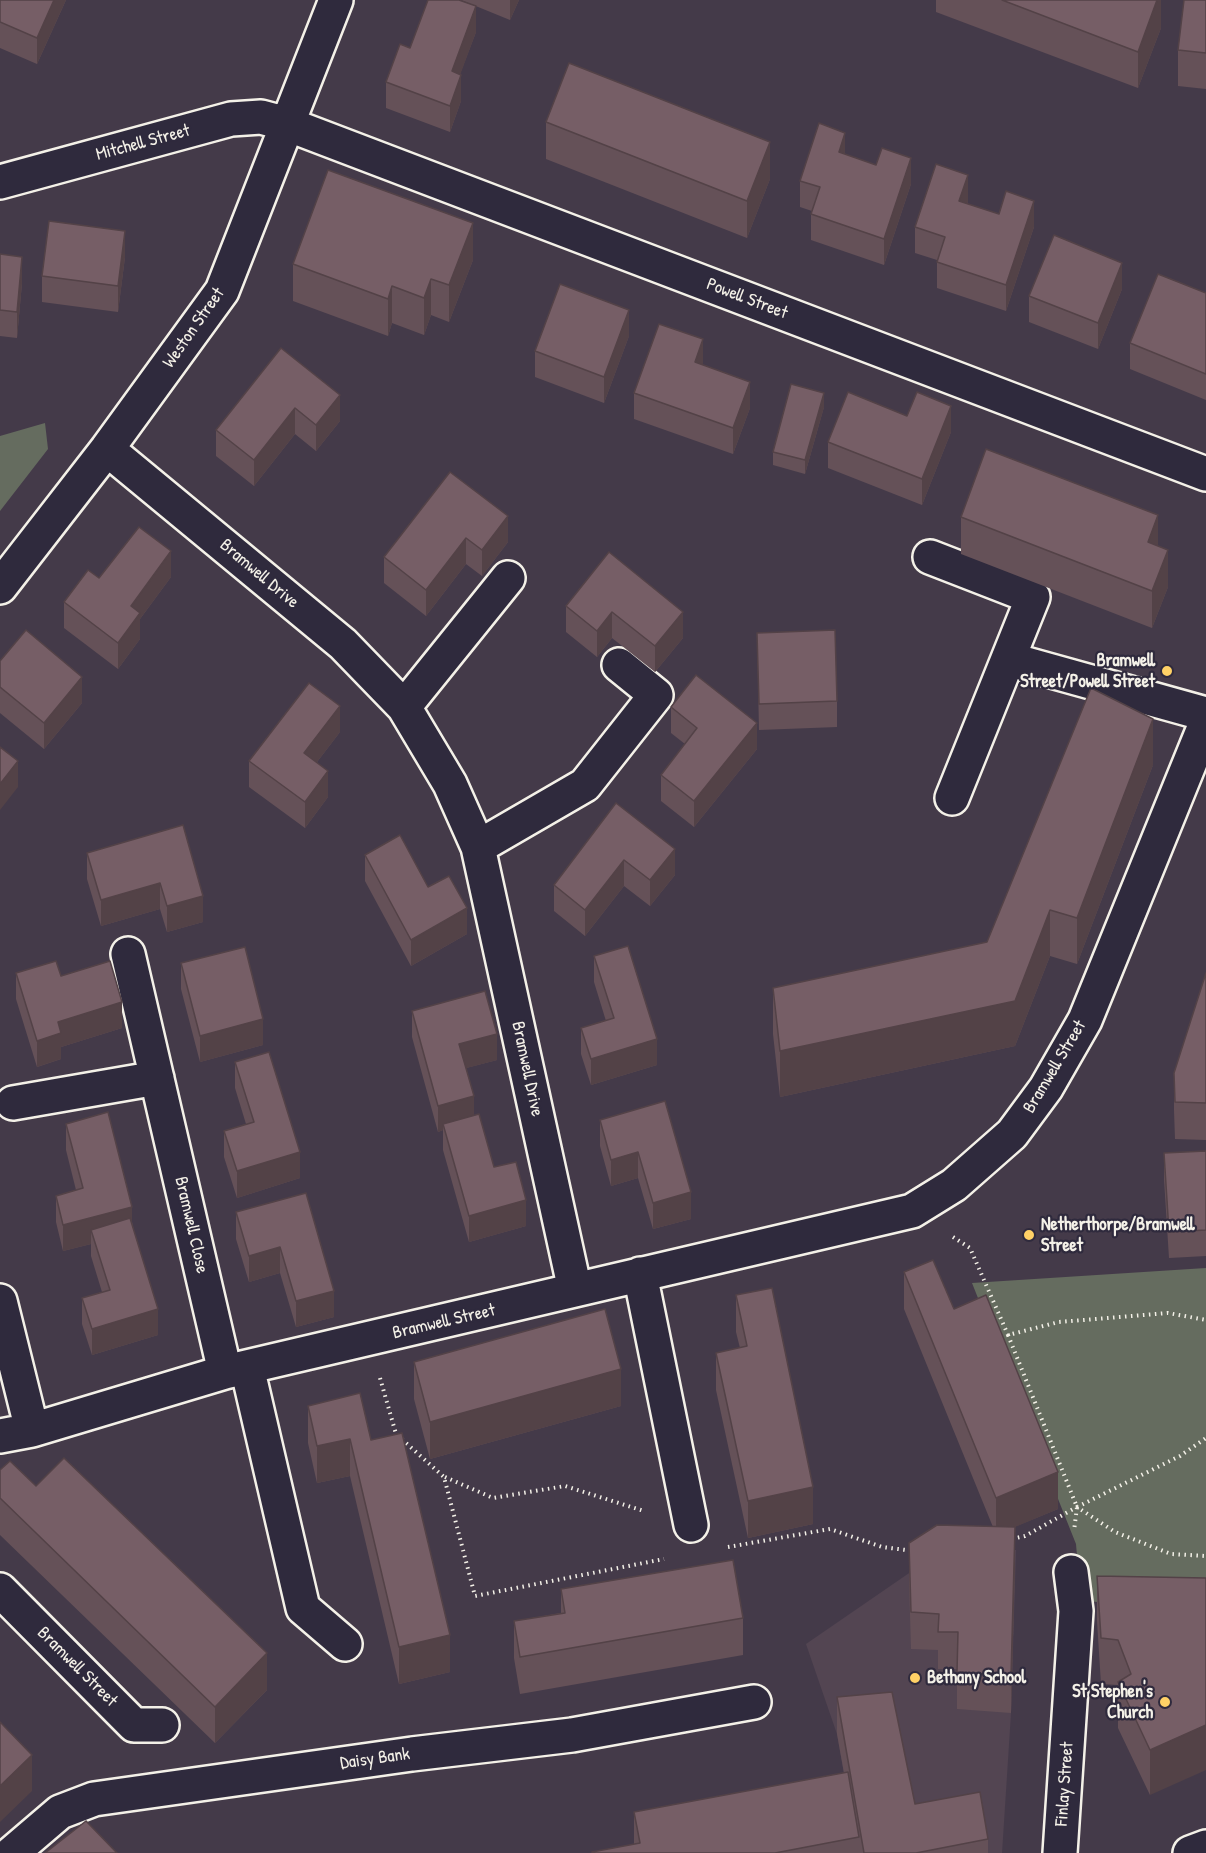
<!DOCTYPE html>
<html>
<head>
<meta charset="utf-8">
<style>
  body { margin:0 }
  canvas { display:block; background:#443a49 }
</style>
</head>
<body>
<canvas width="1206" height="1853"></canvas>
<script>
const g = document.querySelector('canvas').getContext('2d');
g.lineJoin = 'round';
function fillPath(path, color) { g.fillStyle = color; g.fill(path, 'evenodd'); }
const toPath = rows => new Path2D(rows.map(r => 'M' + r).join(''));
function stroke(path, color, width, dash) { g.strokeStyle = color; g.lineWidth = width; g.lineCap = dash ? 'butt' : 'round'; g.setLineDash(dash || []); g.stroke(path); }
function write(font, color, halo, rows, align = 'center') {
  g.font = font + ' "Patrick Hand",sans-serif'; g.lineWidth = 4.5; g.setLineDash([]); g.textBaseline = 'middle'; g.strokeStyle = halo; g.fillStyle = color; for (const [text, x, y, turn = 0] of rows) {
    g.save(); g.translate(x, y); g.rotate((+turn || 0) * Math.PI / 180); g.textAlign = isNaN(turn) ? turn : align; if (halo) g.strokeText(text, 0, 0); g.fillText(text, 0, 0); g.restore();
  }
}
fillPath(toPath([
  [947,1547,1016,1550,1011,1713,1002,1853,858,1853,837,1734,806,1644]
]), '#534552');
fillPath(toPath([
  [45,423,48,449,0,511,0,436],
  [1206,1268,1206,1608,1081,1601,1076,1544,972,1283]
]), '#656c5f');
const minor = toPath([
  [0,182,231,119,261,117,287,124,1206,474],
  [107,449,343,644,404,707,450,784,478,847,575,1290],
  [930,557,1033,597,1008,659],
  [0,587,107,449,222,291,336,0],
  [404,707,508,578],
  [952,798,1008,659,1206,714],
  [478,847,585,785,656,695,619,665],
  [128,954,225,1372],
  [13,1103,157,1078],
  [640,1274,691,1525],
  [0,1301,32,1430],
  [247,1367,303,1608,345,1644],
  [0,1436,32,1430,225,1372,912,1211,954,1185,1012,1134,1046,1088,1085,1020,1206,723],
  [0,1590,134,1725,162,1725],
  [12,1853,60,1812,94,1799,412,1754,572,1735,754,1702],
  [1060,1853,1076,1611,1071,1572],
  [1190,1853,1206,1847]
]);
stroke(minor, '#f4f1e8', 38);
stroke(toPath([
  [953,1237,970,1248,1008,1335,1059,1322,1168,1313,1206,1320],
  [1008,1335,1077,1507,1074,1531],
  [380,1378,396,1434,444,1477,475,1596,664,1559],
  [445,1477,493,1498,565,1486,644,1511],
  [1077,1507,1180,1456,1206,1438],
  [1012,1539,1025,1536,1077,1507,1115,1532,1171,1554,1206,1556],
  [728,1547,830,1529,882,1547,914,1551]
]), '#f4f1e8', 4, [1.5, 4.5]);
stroke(minor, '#2f2a3d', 33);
fillPath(toPath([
  [0,0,66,0,37,64,0,48],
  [461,0,519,0,510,20],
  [936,0,1161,0,1161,28,1138,88,936,12],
  [1206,0,1206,89,1178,86,1178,50],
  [476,32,460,74,461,101,450,132,386,108,386,82,410,48],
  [546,122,770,179,747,238,546,159],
  [845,154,911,184,884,265,811,240,811,214,812,211,800,207,800,181],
  [968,201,967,204,1034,227,1006,311,937,288,937,260,915,253,915,227],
  [0,254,22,283,17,338,0,336],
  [125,257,118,312,42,302,42,276],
  [473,260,449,322,431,315,424,335,392,323,388,336,293,301,293,264],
  [1122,289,1098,349,1029,322,1029,296],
  [1206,293,1206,400,1130,369,1130,343],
  [629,336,604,403,535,377,535,351],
  [281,348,340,421,316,451,295,434,254,486,216,456,216,430],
  [703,365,750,408,733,454,634,419,634,393],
  [824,407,805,474,773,465,773,452],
  [907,416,951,432,922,505,828,468,828,442],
  [450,472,508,542,482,576,466,564,426,616,384,583,384,557],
  [961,517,1158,546,1168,587,1152,628,961,554],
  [609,552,683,638,655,672,612,638,597,657,566,632,566,606],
  [171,577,140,619,140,639,118,669,64,628,64,602,99,578],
  [757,633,837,701,837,727,759,730],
  [0,661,82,703,44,749,0,713],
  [671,707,757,749,694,827,661,801,661,775,685,744,671,733],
  [340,732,317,762,328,797,305,828,249,787,249,761],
  [1153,765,1077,964,1050,956,1015,1046,780,1097,773,1034,773,988,987,942],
  [616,803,675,875,650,906,624,886,585,936,554,911,554,885],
  [183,825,203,922,167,932,160,909,101,926,87,879,87,853],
  [365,855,428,887,467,934,411,966,365,881],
  [594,956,657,1065,591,1085,581,1054,581,1028,606,1021,594,982],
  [181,963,263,1045,200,1062,181,989],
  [16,973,61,976,122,1028,61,1047,61,1059,37,1067,16,999],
  [1206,973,1206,1140,1175,1139,1174,1110,1174,1073],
  [412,1011,497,1060,466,1068,474,1116,494,1167,526,1226,469,1242,443,1150,443,1130,438,1132,412,1037],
  [235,1062,300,1178,237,1198,224,1157,224,1131,246,1124,235,1088],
  [665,1101,691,1219,653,1229,638,1178,611,1186,600,1146,600,1120],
  [66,1124,132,1222,158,1335,92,1355,82,1324,82,1298,102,1292,91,1256,91,1244,63,1251,56,1222,56,1196,76,1190,66,1150],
  [1206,1151,1206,1256,1169,1258,1164,1179,1164,1153],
  [306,1193,334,1317,296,1327,280,1273,249,1282,236,1239,236,1212],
  [904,1272,954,1309,1058,1509,1014,1527,1015,1564,1011,1713,957,1709,957,1669,938,1669,938,1650,911,1649,909,1580,909,1543,993,1527,904,1309],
  [736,1295,813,1524,748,1538,716,1390,716,1353,740,1348,736,1332],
  [414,1362,621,1406,430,1459,414,1399],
  [308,1406,371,1440,450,1672,399,1684,350,1476,317,1483,308,1443],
  [0,1470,36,1486,267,1690,215,1743,0,1535],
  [1097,1576,1206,1578,1150,1795,1118,1728,1118,1685,1101,1684,1097,1621],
  [561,1589,743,1618,743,1655,520,1694,514,1658,514,1621,561,1613],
  [837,1697,915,1804,988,1839,988,1853,592,1853,634,1844,634,1812,844,1773,837,1734]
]), '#655158');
fillPath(toPath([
  [54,0,66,0,37,64,37,38],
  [510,0,519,0,510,20],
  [1157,0,1161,0,1161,28,1138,88,1138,52],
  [476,6,476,32,452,97,452,71],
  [461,75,461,101,450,132,450,106],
  [845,133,845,159,839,152],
  [770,142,770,179,747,238,747,201],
  [911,158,911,184,884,265,884,239],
  [968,175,968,201,959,227,959,201],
  [1034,201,1034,227,1006,311,1006,285],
  [473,223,473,260,449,322,449,285],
  [125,231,125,257,118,312,118,286],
  [22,257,22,283,17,338,17,312],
  [1122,263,1122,289,1098,349,1098,323],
  [431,279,431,315,424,335,424,298],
  [392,286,392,323,388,336,388,299],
  [629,310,629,336,604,403,604,377],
  [703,339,703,365,695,362],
  [750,382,750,408,733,454,733,428],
  [824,393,824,407,805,474,805,460],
  [340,395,340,421,316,451,316,425],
  [951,406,951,432,922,505,922,479],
  [295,408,295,434,254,486,254,460],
  [1158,515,1158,552,1148,542],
  [508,516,508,542,482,576,482,550],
  [466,538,466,564,426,616,426,590],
  [1168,550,1168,587,1152,628,1152,591],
  [171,551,171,577,140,619,140,639,118,669,118,643,131,606],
  [612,612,612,638,597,657,597,631],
  [683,612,683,638,655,672,655,646],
  [82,677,82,703,44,749,44,723],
  [340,706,340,732,304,779,304,753],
  [1153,719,1153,765,1077,964,1077,918],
  [757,723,757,749,694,827,694,801],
  [18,761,18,787,0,810,0,784],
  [328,771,328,797,305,828,305,802],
  [675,849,675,875,650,906,650,880],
  [624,860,624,886,585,936,585,910],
  [160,883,160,909,101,926,101,900],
  [203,896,203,922,167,932,167,906],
  [467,908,467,934,411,966,411,940],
  [1050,910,1050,956,1015,1046,780,1097,780,1051],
  [122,1002,122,1028,61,1047,61,1059,37,1067,37,1041,58,1022],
  [263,1019,263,1045,200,1062,200,1036],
  [497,1034,497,1060,459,1070,459,1044],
  [657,1039,657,1065,591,1085,591,1059],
  [474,1096,474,1122,443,1124,443,1130,438,1132,438,1106],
  [300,1152,300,1178,237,1198,237,1171],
  [638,1152,638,1178,611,1186,611,1160],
  [691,1192,691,1219,653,1229,653,1203],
  [526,1200,526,1226,469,1242,469,1216],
  [132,1207,132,1233,91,1230,91,1244,63,1251,63,1225],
  [280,1247,280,1273,249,1282,249,1256],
  [334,1291,334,1317,296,1327,296,1301],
  [158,1309,158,1335,92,1355,92,1329],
  [621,1369,621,1406,430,1459,430,1422],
  [350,1439,350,1476,317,1483,317,1446],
  [1058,1472,1058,1509,996,1535,996,1498],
  [813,1487,813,1524,748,1538,748,1501],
  [1015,1527,1015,1564,1011,1713,1011,1676],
  [450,1635,450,1672,399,1684,399,1647],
  [267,1653,267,1690,215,1743,215,1707],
  [1206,1725,1206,1770,1150,1795,1150,1750],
  [32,1755,32,1791,0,1822,0,1786]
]), '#534247');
const building = toPath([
  [0,0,54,0,37,38,0,22,0,0],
  [428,0,459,0,476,6,452,71,461,75,450,106,386,82,400,44,410,48,428,0],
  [1002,0,1157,0,1138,52,1002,0],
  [1184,0,1206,0,1206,53,1178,50,1184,0],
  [569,63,770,142,747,201,546,122,569,63],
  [819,123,845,133,839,152,876,165,882,148,911,158,884,239,811,214,820,187,800,181,819,123],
  [936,164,968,175,959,201,999,214,1006,191,1034,201,1006,285,937,262,945,237,915,227,936,164],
  [328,170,473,223,449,285,431,279,424,298,392,286,388,299,293,264,328,170],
  [49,221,125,231,118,286,42,276,49,221],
  [1054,235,1122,263,1098,323,1029,296,1054,235],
  [0,254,22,257,17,312,0,310,0,254],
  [1158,274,1206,293,1206,374,1130,343,1158,274],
  [560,284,629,310,604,377,535,351,560,284],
  [659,324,703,339,695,362,750,382,733,428,634,393,659,324],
  [281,348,340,395,316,425,295,408,254,460,216,430,281,348],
  [791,384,824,393,805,460,773,452,791,384],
  [848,392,907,416,917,392,951,406,922,479,828,442,848,392],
  [986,449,1158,515,1148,542,1168,550,1152,591,961,517,986,449],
  [450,472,508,516,482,550,466,538,426,590,384,557,450,472],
  [139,527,171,551,131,606,140,613,118,643,64,602,88,570,99,578,139,527],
  [609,552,683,612,655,646,612,612,597,631,566,606,609,552],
  [26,630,82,677,44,723,0,687,0,661,26,630],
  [835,630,837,701,759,704,757,633,835,630],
  [696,675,757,723,694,801,661,775,697,728,671,707,696,675],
  [309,683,340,706,304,753,328,771,305,802,249,761,309,683],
  [1091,688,1153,719,1077,918,1050,910,1015,1001,780,1051,773,988,987,942,1091,688],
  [0,747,18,761,0,784,0,747],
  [616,803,675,849,650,880,624,860,585,910,554,885,616,803],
  [183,825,203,896,167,906,160,883,101,900,87,853,183,825],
  [400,835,428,887,449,876,467,908,411,940,365,855,400,835],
  [628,946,657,1039,591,1059,581,1028,614,1018,594,956,628,946],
  [245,947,263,1019,200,1036,181,963,245,947],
  [56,961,61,976,110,961,122,1002,58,1022,61,1033,37,1041,16,973,56,961],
  [1206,973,1206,1103,1175,1102,1174,1073,1206,973],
  [485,991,497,1034,459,1044,474,1096,438,1106,412,1011,485,991],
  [269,1052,300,1152,237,1171,224,1131,254,1122,235,1062,269,1052],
  [665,1101,691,1192,653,1203,638,1152,611,1160,600,1120,665,1101],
  [108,1112,132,1207,63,1225,56,1196,83,1188,66,1124,108,1112],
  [479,1114,494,1167,516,1162,526,1200,469,1216,443,1124,479,1114],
  [1206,1151,1206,1230,1169,1232,1164,1153,1206,1151],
  [306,1193,334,1291,296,1301,280,1247,249,1256,236,1212,306,1193],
  [130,1218,158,1309,92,1329,82,1298,110,1290,91,1230,130,1218],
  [933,1260,954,1309,986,1295,1058,1472,996,1498,904,1272,933,1260],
  [772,1288,813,1487,748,1501,716,1353,747,1346,736,1295,772,1288],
  [605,1309,621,1369,430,1422,414,1362,605,1309],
  [360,1393,371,1440,402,1433,450,1635,399,1647,350,1439,317,1446,308,1406,360,1393],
  [64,1458,267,1653,215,1707,0,1498,0,1470,10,1461,36,1486,64,1458],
  [937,1525,1015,1527,1011,1676,957,1672,958,1632,938,1632,939,1614,911,1612,909,1543,937,1525],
  [733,1560,743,1618,520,1657,514,1621,565,1613,561,1589,733,1560],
  [1097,1576,1206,1578,1206,1725,1150,1750,1118,1682,1131,1674,1118,1640,1101,1638,1097,1576],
  [892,1692,915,1804,980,1792,988,1839,916,1853,864,1853,837,1697,892,1692],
  [0,1722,32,1755,0,1786,0,1722],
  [848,1772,859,1837,775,1853,592,1853,592,1852,640,1843,634,1812,848,1772],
  [86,1821,117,1853,45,1853,86,1821]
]);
fillPath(building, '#765e66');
stroke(building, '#534247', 1.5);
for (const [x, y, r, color] of [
  [1167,671,6,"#ffd166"],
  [1029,1235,6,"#ffd166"],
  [915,1678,6,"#ffd166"],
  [1165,1702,6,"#ffd166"]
]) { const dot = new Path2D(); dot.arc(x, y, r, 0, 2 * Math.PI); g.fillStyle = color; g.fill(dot); stroke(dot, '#2f2a3d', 2); }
write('18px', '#f4f1e8', '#2f2a3d', [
  ["Mitchell Street",143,143,-15],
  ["Powell Street",747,299,21],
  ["Weston Street",194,328,-55],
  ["Bramwell Drive",259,574,40],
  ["Bramwell Street",1055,1067,-59],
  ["Bramwell Drive",527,1069,78],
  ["Bramwell Close",191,1225,77],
  ["Bramwell Street",444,1322,-13],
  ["Bramwell Street",77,1667,45],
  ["Daisy Bank",375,1759,-8],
  ["Finlay Street",1065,1784,-86]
]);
write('bold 18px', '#f4f1e8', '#2f2a3d', [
  ["Bramwell",1155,661],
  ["Street/Powell Street",1155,682],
  ["Netherthorpe/Bramwell",1041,1225,"left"],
  ["Street",1041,1246,"left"],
  ["Bethany School",927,1678,"left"],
  ["St Stephen's",1153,1692],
  ["Church",1153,1713]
], 'right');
</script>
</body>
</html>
